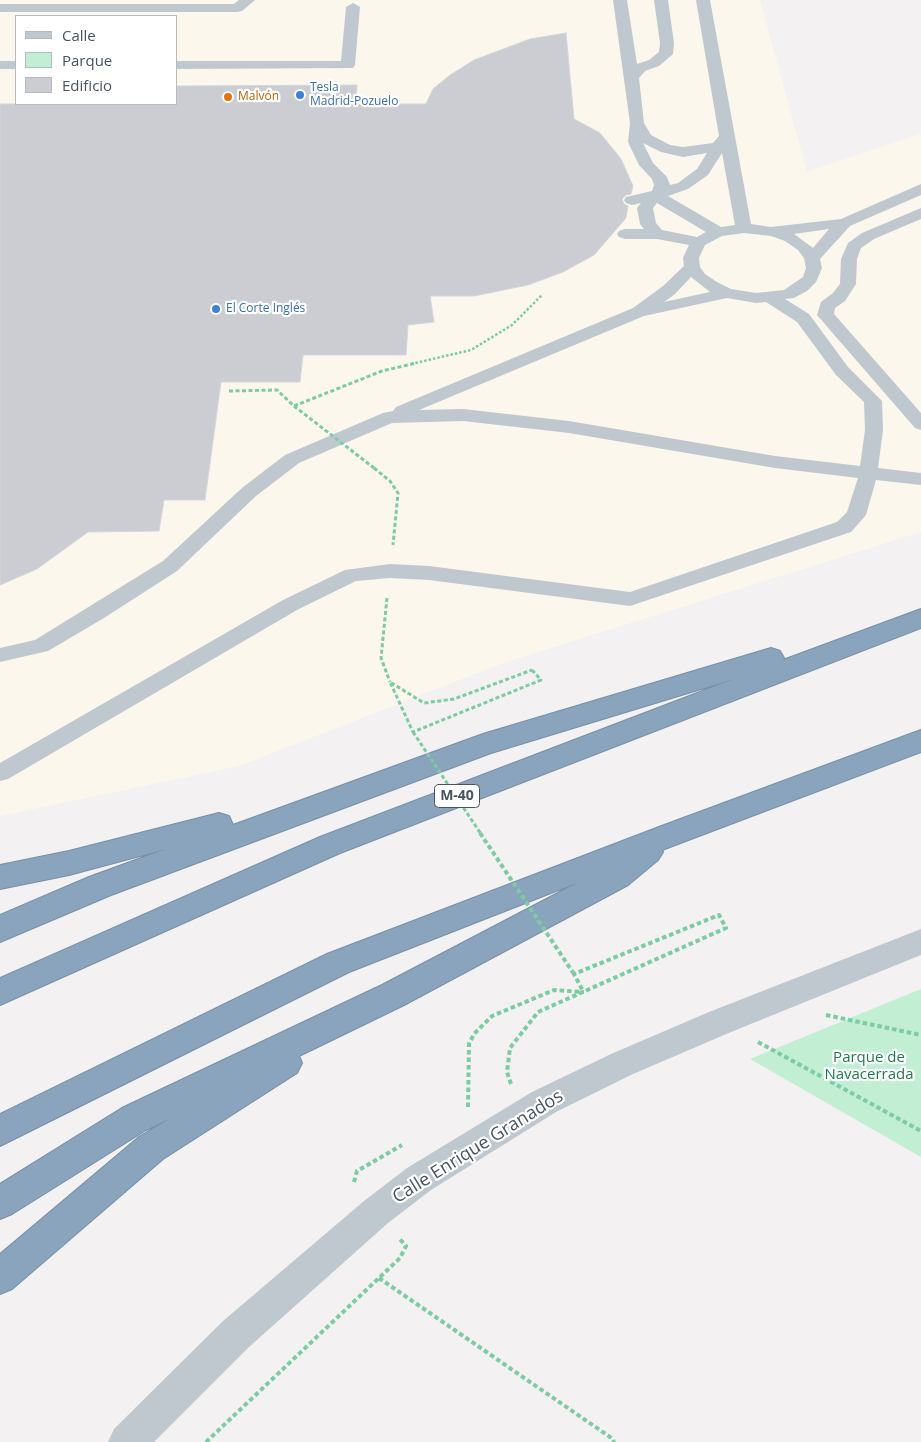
<!DOCTYPE html>
<html>
<head>
<meta charset="utf-8">
<style>
  body { margin:0 }
  #map { position:relative; width:921px; height:1442px; overflow:hidden; background:#f3f1f1; font-family:"Open Sans",sans-serif }
  canvas { display:block }
  .legend { position:absolute; left:15px; top:15px; width:162px; height:90px; box-sizing:border-box; background:#fff; border:1px solid #b6bbbf; margin:0; padding:6px 9px; list-style:none; font-size:15px; color:#49545e }
  .legend li { display:flex; align-items:center; gap:10px; height:25px }
  .legend b { width:25px; border:1px solid #b6bbbf }
</style>
</head>
<body>
<div id="map">
<canvas width="921" height="1442"></canvas>
<ul class="legend">
<li><b style="height:6px;background:#bfc8cf"></b>Calle</li>
<li><b style="height:14px;background:#c2eed3"></b>Parque</li>
<li><b style="height:14px;background:#cbcdd3"></b>Edificio</li>
</ul>
</div>
<script>
const g = document.querySelector('canvas').getContext('2d');
g.lineJoin = 'round';
function fillPath(path, color) { g.fillStyle = color; g.fill(path, 'evenodd'); }
const toPath = rows => new Path2D(rows.map(r => 'M' + r).join(''));
function stroke(path, color, width, dash) { g.strokeStyle = color; g.lineWidth = width; g.lineCap = dash ? 'butt' : 'round'; g.setLineDash(dash || []); g.stroke(path); }
function write(font, color, halo, rows, align = 'center') {
  g.font = font + ' "Open Sans",sans-serif'; g.lineWidth = 4.5; g.setLineDash([]); g.textBaseline = 'middle'; g.strokeStyle = halo; g.fillStyle = color; for (const [text, x, y, turn = 0] of rows) {
    g.save(); g.translate(x, y); g.rotate((+turn || 0) * Math.PI / 180); g.textAlign = isNaN(turn) ? turn : align; if (halo) g.strokeText(text, 0, 0); g.fillText(text, 0, 0); g.restore();
  }
}
fillPath(toPath([
  [0,0,760,0,807,172,921,134,921,532,503,663,239,766,0,816],
  [16,16,176,16,176,104,16,104]
]), '#fcf7ec');
fillPath(toPath([
  [921,989,921,1157,750,1059]
]), '#c2eed3');
const building = toPath([
  [566,33,574,119,600,133,621,159,633,186,631,194,626,195,622,199,624,204,628,206,626,218,594,255,563,272,528,285,474,296,430,296,434,322,408,325,406,355,303,355,300,382,221,382,205,500,164,500,159,531,88,532,37,569,0,585,0,104,176,104,176,86,357,85,356,104,426,104,433,89,450,75,474,60,530,39,566,33]
]);
fillPath(building, '#cbcdd3');
stroke(building, '#d5d7dc', 1);
const highway = toPath([
  [921,609,921,628,340,853,0,1005,0,978,320,837,734,679,491,753,111,895,0,942,0,915,89,877,166,849,69,875,0,889,0,865,69,851,219,813,229,816,233,825,483,734,771,648,780,651,784,658,783,660,921,609],
  [921,730,921,752,662,850,663,852,658,860,628,885,404,1005,299,1056,302,1063,297,1073,163,1159,12,1289,0,1294,0,1254,139,1137,171,1118,146,1130,12,1214,0,1219,0,1184,122,1108,382,985,579,882,349,972,0,1146,0,1114,327,954,659,827,921,730]
]);
stroke(highway, '#768fa9', 2);
stroke(toPath([
  [411,364,471,350,512,325,542,295]
]), '#7bcba3', 2.5, [2.5, 2]);
stroke(toPath([
  [229,391,277,390,294,406,382,371,416,363],
  [374,468,390,481,398,493,393,545],
  [387,598,381,658,390,682],
  [532,670,541,680,413,732,390,682,424,703,454,699,532,670]
]), '#7bcba3', 3, [4, 2.5]);
stroke(toPath([
  [826,1015,921,1035],
  [758,1042,921,1131],
  [511,1084,507,1072,510,1048,538,1012,726,928,719,915,574,974,583,991],
  [468,1107,469,1044,474,1034,492,1016,554,990,584,992],
  [354,1182,357,1171,402,1145],
  [379,1278,613,1439,614,1442],
  [206,1442,400,1258,406,1246,399,1238]
]), '#7bcba3', 4, [4.5, 3]);
fillPath(toPath([
  [239,0,255,0,242,11,237,12,0,12,0,4,234,4,239,0],
  [613,0,627,0,637,64,649,60,659,52,660,43,654,0,668,0,674,43,673,54,659,66,645,71,639,78,644,123,651,135,670,145,683,147,713,143,719,136,696,0,710,0,751,224,771,227,841,219,921,184,921,195,850,226,820,259,822,268,816,282,807,291,794,298,785,299,809,314,848,367,882,401,883,430,878,468,921,473,921,485,876,480,866,515,851,532,630,606,429,580,390,578,356,581,297,610,8,779,0,781,0,763,283,600,345,570,390,564,429,566,630,592,837,522,847,512,858,478,775,468,569,433,463,421,392,423,299,463,256,496,177,571,104,618,48,651,0,662,0,648,35,640,163,561,242,488,285,455,383,413,393,411,396,407,633,308,663,286,684,266,683,258,689,245,657,239,625,239,619,237,617,234,619,231,625,229,644,229,640,224,637,208,641,203,632,205,626,203,624,200,626,197,652,191,654,185,652,179,639,165,628,142,630,123,613,0],
  [643,143,661,152,683,157,707,153,697,169,678,183,670,185,667,177,653,163,643,143],
  [722,153,735,225,721,227,668,196,688,189,708,175,722,153],
  [657,203,706,232,697,237,662,230,656,223,653,208,657,203],
  [829,229,813,248,794,234,829,229],
  [744,233,771,236,785,241,798,250,804,258,806,268,803,277,784,290,756,293,731,289,717,282,705,274,700,267,699,258,705,245,722,236,744,233],
  [691,277,710,292,664,302,675,294,691,277],
  [727,298,756,303,766,302,797,322,836,375,864,402,865,430,860,466,775,456,569,421,463,409,419,410,644,316,727,298],
  [353,3,360,7,355,65,353,68,176,69,176,61,341,61,346,7,353,3],
  [0,61,16,61,16,69,0,69,0,61],
  [921,208,921,219,874,239,861,248,857,259,856,284,845,301,835,308,834,314,921,413,921,430,915,428,817,315,821,302,833,293,840,284,841,259,848,243,862,233,921,208]
]), '#bfc8cf');
fillPath(toPath([
  [921,929,921,955,731,1032,633,1074,556,1112,431,1190,388,1223,249,1347,154,1442,108,1442,114,1429,223,1321,364,1201,407,1168,532,1092,611,1054,709,1012,921,929]
]), '#bfc8cf');
fillPath(highway, '#8ba4bd');
stroke(toPath([
  [294,406,374,468],
  [413,732,481,834]
]), '#7bcba3', 3, [4, 2.5]);
stroke(toPath([
  [480,833,574,974]
]), '#7bcba3', 4, [4.5, 3]);
for (const [x, y, r, color] of [
  [300,95,5,"#3f7fe0"],
  [228,97,5,"#e8710a"],
  [216,309,5,"#3f7fe0"]
]) { const dot = new Path2D(); dot.arc(x, y, r, 0, 2 * Math.PI); g.fillStyle = color; g.fill(dot); stroke(dot, '#fff', 2); }
write('12px', '#366cbe', '#fff', [
  ["Tesla",310,88],
  ["Madrid-Pozuelo",310,102],
  ["El Corte Inglés",226,309]
], 'left');
write('12px', '#c56008', '#fff', [
  ["Malvón",238,97]
], 'left');
for (const [x, y, w] of [
  [457,796,45]
]) { const box = new Path2D(); box.roundRect(x - w / 2, y - 11.5, w, 23, 4); g.fillStyle = '#fff'; g.fill(box); stroke(box, '#49545e', 1); }
write('bold 14px', '#49545e', null, [
  ["M-40",457,796]
]);
write('15px', '#1c7e4c', '#fff', [
  ["Parque de",869,1058],
  ["Navacerrada",869,1075]
]);
write('18px', '#49545e', '#fff', [
  ["Calle Enrique Granados",478,1147,-32]
]);
</script>
</body>
</html>
